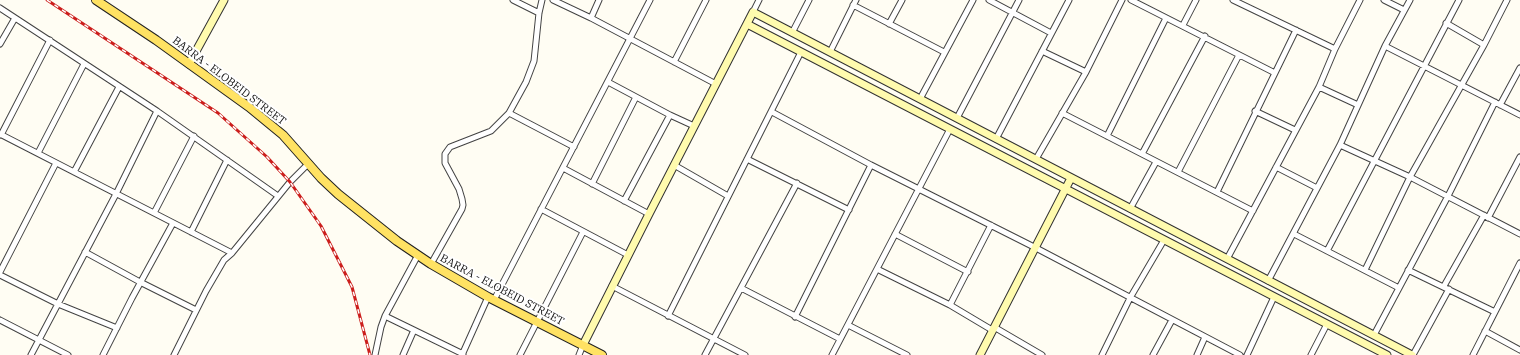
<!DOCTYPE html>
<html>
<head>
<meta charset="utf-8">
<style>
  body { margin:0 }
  canvas { display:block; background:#fffdf3 }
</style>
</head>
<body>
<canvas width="1520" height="355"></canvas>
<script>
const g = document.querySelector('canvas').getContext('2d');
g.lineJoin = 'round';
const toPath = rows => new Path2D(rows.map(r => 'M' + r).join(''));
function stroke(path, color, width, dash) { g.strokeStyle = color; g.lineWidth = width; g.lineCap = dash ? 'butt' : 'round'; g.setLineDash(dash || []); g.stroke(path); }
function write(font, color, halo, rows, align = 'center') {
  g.font = font + ' "IBM Plex Serif",serif'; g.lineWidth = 4; g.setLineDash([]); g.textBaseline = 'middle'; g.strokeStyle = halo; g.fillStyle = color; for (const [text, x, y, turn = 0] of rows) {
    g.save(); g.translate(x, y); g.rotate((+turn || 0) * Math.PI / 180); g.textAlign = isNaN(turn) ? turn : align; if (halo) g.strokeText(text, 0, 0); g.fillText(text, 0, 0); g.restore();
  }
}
const street = toPath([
  [513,0,539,13],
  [553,0,591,18,716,84],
  [989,0,1051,33],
  [1131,0,1275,73],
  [1233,0,1335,49],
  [1384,0,1404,10],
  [853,5,944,52],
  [0,8,157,111,278,196],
  [753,12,759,0],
  [591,18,599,0],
  [1446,23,1484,45],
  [889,24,902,0],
  [1183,25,1196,0],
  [792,33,809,0],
  [0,44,15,18],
  [1385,46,1520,115],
  [1042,51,1086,72],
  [830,52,856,0],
  [674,62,706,0],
  [608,82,670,115,694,126],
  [1319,87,1358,105],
  [920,99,973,0],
  [1500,105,1520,68],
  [1255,111,1295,130],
  [772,112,871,165,1036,248,1240,355],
  [509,113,574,147],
  [1062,113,1253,211],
  [957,118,1019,0],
  [0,134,232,253],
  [1,135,50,40],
  [1107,136,1166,18],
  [996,139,1069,0],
  [1340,145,1410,177,1520,234],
  [38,153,84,64],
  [1142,154,1205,36],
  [747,159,849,210],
  [1036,159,1086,72,1122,0],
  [674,165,728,196],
  [1276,167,1317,188],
  [563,168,649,214],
  [74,172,119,87],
  [1178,172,1239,55],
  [592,184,636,97],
  [1217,192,1296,30],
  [624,201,670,115],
  [541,209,628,255],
  [1130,209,1156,162],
  [154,213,194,136],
  [1488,218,1520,157],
  [191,232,227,160],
  [895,234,968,272],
  [1294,234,1399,288],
  [1327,251,1459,0],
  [85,252,140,282,196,310],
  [1227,259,1319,87,1335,49,1360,0],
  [431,264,462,209,463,205,462,199,459,189,445,163,445,154,450,147,491,131,509,113,526,82,534,61,539,13,542,0],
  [877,269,950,305,992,330],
  [1365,270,1410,177,1484,45,1507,0],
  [1408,270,1495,312],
  [0,272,56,163],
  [0,275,58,304,117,328],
  [1268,281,1340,145,1385,46,1410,0],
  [612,286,745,355],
  [1444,286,1484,215],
  [741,288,840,339],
  [494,300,650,0],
  [950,305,991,225],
  [385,316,463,354],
  [668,316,801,52],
  [795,317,871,165],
  [0,320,68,355],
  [848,325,907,355],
  [994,327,1042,355],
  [1485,331,1520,350],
  [1374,335,1448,196,1495,102],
  [31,355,116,194,157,111],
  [103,355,132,298,173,223],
  [174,355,206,291,224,260,232,253,290,182,309,163],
  [375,355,381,327,385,316,418,255],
  [403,355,414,330],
  [462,355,488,297],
  [520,355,583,232],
  [579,355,583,345],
  [705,355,797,183],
  [832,355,950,129],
  [1102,355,1130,298,1164,240],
  [1153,355,1172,320],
  [1197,355,1205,337],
  [1247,355,1274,297],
  [1311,355,1327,324],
  [1413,355,1449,289],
  [1473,355,1520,263]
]);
const secondary = toPath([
  [747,24,1387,355],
  [189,64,224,0],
  [583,345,649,214,753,12,1412,355],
  [980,355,1071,178]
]);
const primary = toPath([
  [96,0,156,40,249,107,283,135,321,178,338,194,397,241,431,264,488,297,602,355]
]);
stroke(street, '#434343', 7);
stroke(secondary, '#323232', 9);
stroke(primary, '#212121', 10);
stroke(street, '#fff', 5);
stroke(secondary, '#fffbae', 7);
stroke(primary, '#ffe263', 8);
const rail = toPath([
  [47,0,218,113,267,157,290,182,321,226,352,287,370,355]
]);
stroke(rail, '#cc1e1c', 3);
stroke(rail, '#fff', 1.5, [4.5]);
write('11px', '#101010', '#fff', [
  ["BARRA - ELOBEID STREET",229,81,37],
  ["BARRA - ELOBEID STREET",502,290,28]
]);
</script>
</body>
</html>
